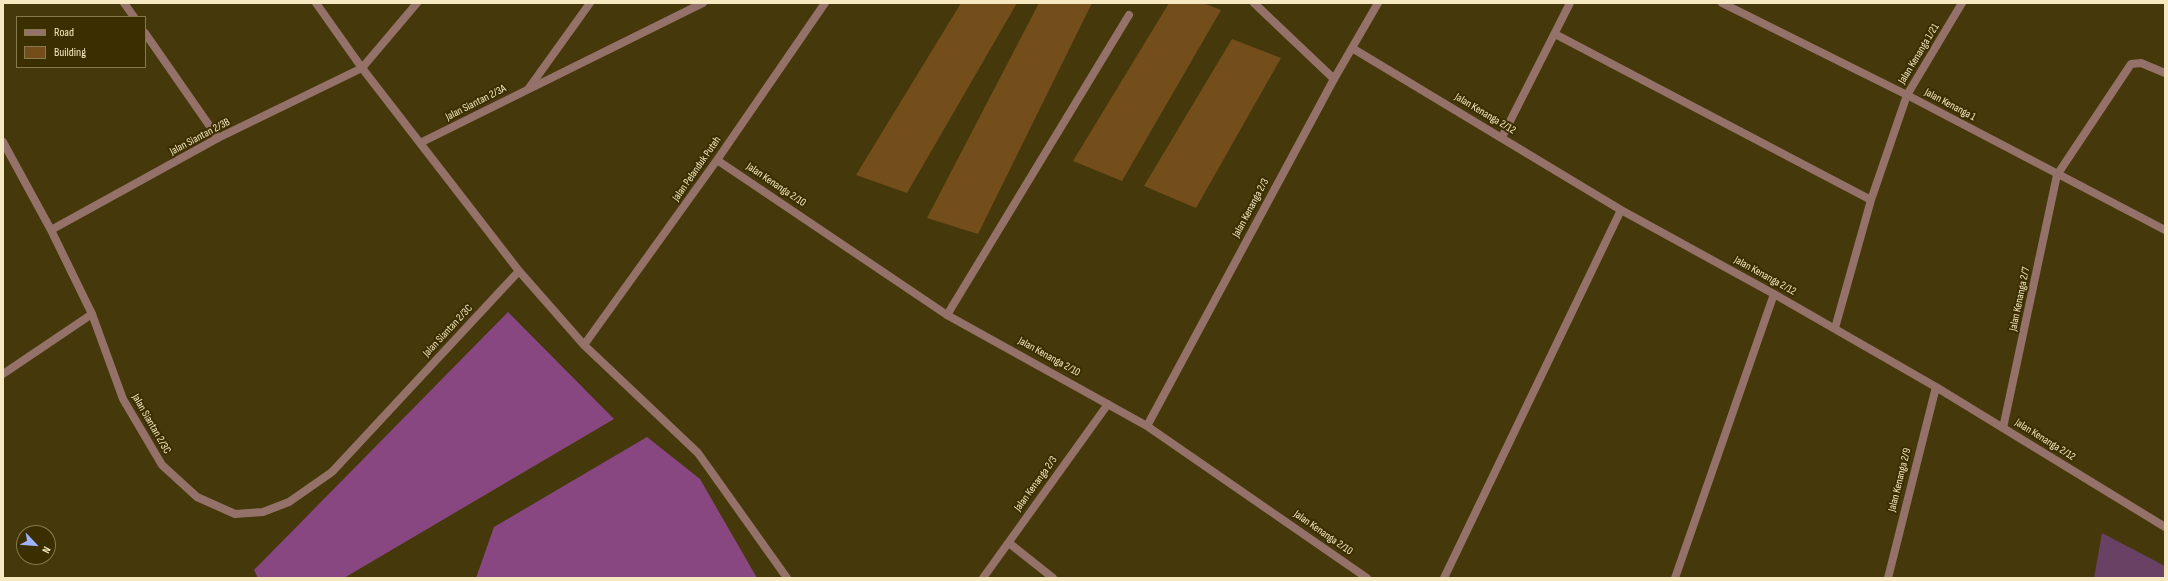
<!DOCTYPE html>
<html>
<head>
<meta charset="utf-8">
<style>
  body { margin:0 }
  #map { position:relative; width:2168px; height:581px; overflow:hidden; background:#45380b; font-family:"Sofia Sans Condensed",sans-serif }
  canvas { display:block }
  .frame { position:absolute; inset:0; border:4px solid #f6e9c2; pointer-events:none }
  .legend { position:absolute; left:16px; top:16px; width:130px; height:52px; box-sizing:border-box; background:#3b2e00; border:1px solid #86794e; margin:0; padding:5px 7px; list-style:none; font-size:12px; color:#f6e9c2 }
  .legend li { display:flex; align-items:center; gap:8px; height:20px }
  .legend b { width:20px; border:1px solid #86794e }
  .north { position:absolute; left:16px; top:525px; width:40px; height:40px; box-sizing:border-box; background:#3b2e00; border:1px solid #86794e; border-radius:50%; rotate:116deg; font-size:11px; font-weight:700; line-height:16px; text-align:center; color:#f6e9c2 }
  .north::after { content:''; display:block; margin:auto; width:14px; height:18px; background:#9eb3fd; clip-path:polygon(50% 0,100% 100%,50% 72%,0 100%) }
</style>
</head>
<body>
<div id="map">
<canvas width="2168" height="581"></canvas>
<div class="frame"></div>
<ul class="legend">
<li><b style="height:5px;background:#947169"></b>Road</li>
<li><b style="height:11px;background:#734e1a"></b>Building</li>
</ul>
<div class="north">N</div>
</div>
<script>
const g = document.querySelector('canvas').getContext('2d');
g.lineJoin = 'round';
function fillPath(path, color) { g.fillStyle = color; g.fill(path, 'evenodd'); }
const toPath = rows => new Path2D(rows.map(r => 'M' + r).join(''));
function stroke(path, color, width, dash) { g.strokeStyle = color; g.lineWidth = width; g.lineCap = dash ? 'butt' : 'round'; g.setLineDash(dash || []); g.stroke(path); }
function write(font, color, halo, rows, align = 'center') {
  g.font = font + ' "Sofia Sans Condensed",sans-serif'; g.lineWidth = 4; g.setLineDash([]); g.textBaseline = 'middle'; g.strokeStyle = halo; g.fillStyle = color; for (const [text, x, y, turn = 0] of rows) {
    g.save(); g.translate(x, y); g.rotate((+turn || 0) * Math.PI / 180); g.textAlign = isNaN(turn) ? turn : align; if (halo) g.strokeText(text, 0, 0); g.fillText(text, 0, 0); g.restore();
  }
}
fillPath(toPath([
  [2102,533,2165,566,2165,578,2094,578]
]), '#694164');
fillPath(toPath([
  [508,312,614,419,344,578,258,578,254,570],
  [647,437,700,479,757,578,476,578,494,527]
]), '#894782');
fillPath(toPath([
  [961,3,1017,3,907,193,856,175],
  [1039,3,1092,3,978,234,927,218],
  [1169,3,1203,3,1221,10,1122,181,1073,161],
  [1232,39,1281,58,1196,208,1144,186]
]), '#734e1a');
stroke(toPath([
  [124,3,134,17],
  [1254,3,1334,79],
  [145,33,218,138],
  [1555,34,1871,200],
  [529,88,590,3],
  [1502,137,1570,3],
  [2057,175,2131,64,2141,63,2165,73],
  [947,315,1129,15],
  [1835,328,1871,200,1907,95],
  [3,374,92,314],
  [1009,543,1053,578],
  [1675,578,1774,294]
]), '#947169', 8);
stroke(toPath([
  [316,3,362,68,519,271,584,345,698,453,787,578],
  [1722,3,1907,95,2165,230],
  [1352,48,1621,210,1774,294,1936,387,2165,527],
  [1907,95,1962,3],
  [3,142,51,230,92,314,123,399,162,465,197,497,235,514,263,512,289,502,332,472,519,271],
  [420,143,703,3],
  [717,160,947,315,1147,426,1367,578],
  [51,230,218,138,362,68,417,3],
  [584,345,717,160,825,3],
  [1147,426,1334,79,1378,3],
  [2003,428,2057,175],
  [983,578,1108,404],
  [1444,578,1621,210],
  [1888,578,1936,387]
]), '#947169', 8);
write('11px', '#f6e9c2', '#3b2e00', [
  ["Jalan Kenanga 1/21",1919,54,-59],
  ["Jalan Siantan 2/3A",476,103,-27],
  ["Jalan Kenanga 1",1950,105,28],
  ["Jalan Kenanga 2/12",1485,114,31],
  ["Jalan Siantan 2/3B",200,137,-28],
  ["Jalan Pelanduk Puteh",697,169,-55],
  ["Jalan Kenanga 2/10",776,185,34],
  ["Jalan Kenanga 2/3",1251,208,-62],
  ["Jalan Kenanga 2/12",1765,276,29],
  ["Jalan Kenanga 2/7",2020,299,-78],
  ["Jalan Siantan 2/3C",448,331,-47],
  ["Jalan Kenanga 2/10",1049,357,29],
  ["Jalan Siantan 2/3C",151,424,60],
  ["Jalan Kenanga 2/12",2045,440,32],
  ["Jalan Kenanga 2/9",1900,480,-76],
  ["Jalan Kenanga 2/3",1036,484,-54],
  ["Jalan Kenanga 2/10",1323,533,35]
]);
</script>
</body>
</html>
